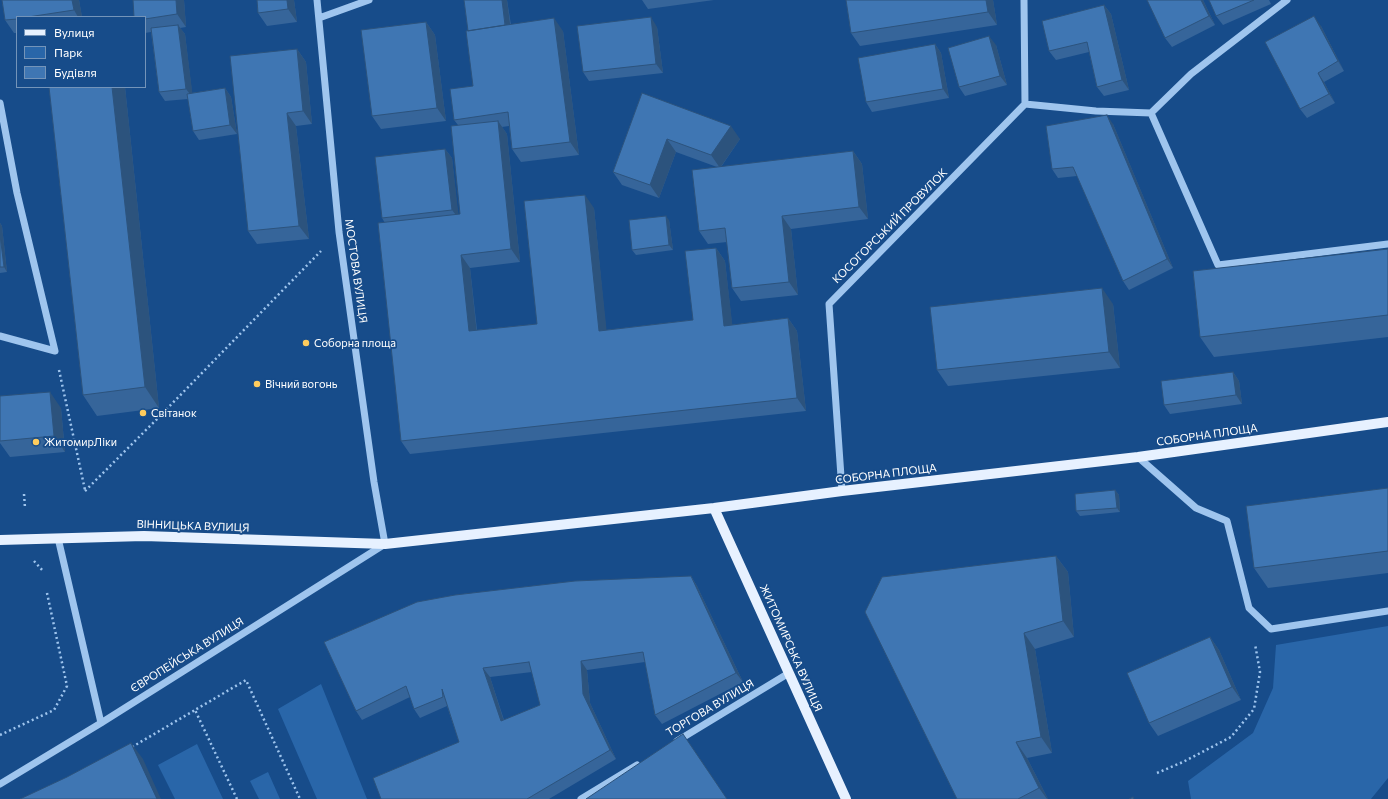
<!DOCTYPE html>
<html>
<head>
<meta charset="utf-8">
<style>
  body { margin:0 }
  #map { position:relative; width:1388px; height:799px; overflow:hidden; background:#174c8a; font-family:Commissioner,sans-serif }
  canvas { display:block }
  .legend { position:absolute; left:16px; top:16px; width:130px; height:72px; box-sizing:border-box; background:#174c8a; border:1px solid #7494b9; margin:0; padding:5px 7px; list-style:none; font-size:12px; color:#fff }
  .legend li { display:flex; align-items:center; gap:8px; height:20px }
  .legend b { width:20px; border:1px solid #7494b9 }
</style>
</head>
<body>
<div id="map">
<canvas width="1388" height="799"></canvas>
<ul class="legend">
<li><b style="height:5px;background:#e7f1ff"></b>Вулиця</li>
<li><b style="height:11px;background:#2966a9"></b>Парк</li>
<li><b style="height:11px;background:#3f76b3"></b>Будівля</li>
</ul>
</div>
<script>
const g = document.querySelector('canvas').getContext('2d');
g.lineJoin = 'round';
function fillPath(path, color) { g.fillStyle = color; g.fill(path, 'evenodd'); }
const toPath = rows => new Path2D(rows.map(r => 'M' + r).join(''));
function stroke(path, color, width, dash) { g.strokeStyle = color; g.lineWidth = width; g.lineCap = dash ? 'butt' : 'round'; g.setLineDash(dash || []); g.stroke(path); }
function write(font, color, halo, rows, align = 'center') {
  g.font = font + ' Commissioner,sans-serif'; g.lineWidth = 3.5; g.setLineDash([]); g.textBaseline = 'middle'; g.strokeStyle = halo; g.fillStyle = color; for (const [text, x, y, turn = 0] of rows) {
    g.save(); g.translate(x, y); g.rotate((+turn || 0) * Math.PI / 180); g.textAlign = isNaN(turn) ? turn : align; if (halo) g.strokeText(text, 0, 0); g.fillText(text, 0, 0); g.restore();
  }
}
fillPath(toPath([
  [1388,626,1388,778,1371,799,1191,799,1188,781,1253,733,1273,688,1276,645],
  [321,684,367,799,317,799,278,709],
  [197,744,223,799,175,799,158,765],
  [268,772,280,799,259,799,250,781]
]), '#2966a9');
stroke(toPath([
  [59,370,85,490],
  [85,491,157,419,321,251],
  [24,494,25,508],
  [34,561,43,571],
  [0,735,54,710,67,686,47,593],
  [132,747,195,710],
  [1157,773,1183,762,1231,737,1254,709,1260,672,1255,644],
  [237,799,195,710,246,680,300,799]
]), '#9fc5ee', 2.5, [2, 3]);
stroke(toPath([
  [1287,0,1191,74,1151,113,1218,265,1388,244],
  [319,18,369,0],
  [0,103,17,193,55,351,0,336],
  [1025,104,1096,111,1151,113],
  [1138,457,1196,508,1227,521,1249,608,1271,629,1388,611],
  [842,491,829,304,1025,104,1024,0],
  [58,538,101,723],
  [677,741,789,673],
  [0,784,101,723,385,544,374,482,339,232,317,0],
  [581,799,637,765]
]), '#9fc5ee', 7);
stroke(toPath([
  [714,508,846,799],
  [0,540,144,536,385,544,714,508,842,491,1138,457,1388,422]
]), '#e7f1ff', 10);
fillPath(toPath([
  [2,0,79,0,82,17,17,17,17,33,14,33,5,20],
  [133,0,184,0,186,27,180,28,185,34,192,93,225,88,231,97,237,134,199,140,193,131,188,99,165,101,159,92,151,32,145,33,145,17],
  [294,0,297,22,267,26,258,13],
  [464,0,507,0,511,25,563,31,579,155,521,162,512,149,509,126,502,127,507,134,520,262,470,268,477,330,537,324,594,208,606,330,693,320,716,248,725,261,732,325,788,318,797,331,806,411,410,454,401,441,385,223,382,218,445,149,452,158,458,215,460,214,458,125,454,120,473,86,468,31],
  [642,0,714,0,648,9],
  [846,0,993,0,997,25,860,46,851,33],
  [1203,0,1215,25,1172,47,1165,38],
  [1209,0,1269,0,1271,4,1223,25,1216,16],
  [1104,5,1111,14,1129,90,1104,96,1097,87,1089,52,1056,60,1049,51],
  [426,22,435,35,446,121,381,129,372,116],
  [1321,26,1344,71,1324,82,1335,103,1307,118,1300,109],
  [657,27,663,73,589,81,583,72],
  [935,44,941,53,949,98,872,112,866,102],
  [996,45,1007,85,965,96,959,87],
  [297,49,306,62,312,124,296,126,309,239,257,244,248,231],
  [49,87,125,87,159,408,97,416,83,395],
  [642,93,740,139,721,167,853,151,862,164,868,219,791,229,798,295,741,301,732,288,727,242,708,244,699,231,717,167,676,152,659,198,622,185,613,172],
  [1113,124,1173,268,1129,290,1123,281,1077,176,1058,178,1052,169],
  [669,220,673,250,636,255,632,250],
  [0,223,2,226,7,272,0,273],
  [1388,249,1388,337,1214,357,1200,337],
  [1113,304,1120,368,948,386,937,370],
  [1233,372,1239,381,1242,404,1170,414,1164,405],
  [0,396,61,408,65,452,10,457,0,443],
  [1388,488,1388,573,1268,588,1254,568],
  [1115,490,1119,495,1120,512,1080,516,1076,511],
  [1056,556,1068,572,1074,637,1035,649,1052,753,1027,758,1048,799,957,799,865,612],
  [691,576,697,586,743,682,662,724,655,715,645,662,587,670,590,703,616,759,549,799,381,799,459,742,447,706,420,718,414,709,410,697,362,720,356,711,324,642],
  [532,672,540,705,504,720,490,677],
  [1210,637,1219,650,1241,700,1158,736,1149,723]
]), '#36659a');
fillPath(toPath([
  [72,0,79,0,82,17,78,17,74,10],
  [176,0,184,0,186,27,177,14],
  [287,0,294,0,297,22,288,9],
  [502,0,507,0,512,39,506,29],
  [986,0,993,0,997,25,988,12],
  [1201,0,1203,0,1215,25,1209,16],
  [1104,5,1111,14,1129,90,1122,80],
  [1314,16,1321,26,1344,71,1338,61],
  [651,17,657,27,663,73,656,64],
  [554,18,563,31,579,155,570,142],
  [426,22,435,35,446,121,437,108],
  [178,25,185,34,193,98,186,89],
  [989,36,996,45,1007,85,1000,76],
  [935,44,941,53,949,98,943,89],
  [297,49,306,62,312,124,303,111],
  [1318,73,1324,82,1335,103,1329,94],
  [112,87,125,87,159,408,145,387],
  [225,88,231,97,237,134,230,125],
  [287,113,296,126,309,239,299,226],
  [1107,115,1113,124,1173,268,1167,259],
  [498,121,507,134,520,262,511,249],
  [731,126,740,139,720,168,711,155],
  [667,139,676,152,659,198,650,185],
  [445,149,452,158,459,219,452,210],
  [853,151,862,164,868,219,859,207],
  [585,195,594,208,608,344,599,331],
  [666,216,669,220,673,250,669,245],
  [782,216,791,229,798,295,789,282],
  [0,223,2,226,7,272,4,267,0,235],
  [716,248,725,261,734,339,724,326],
  [461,255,470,268,478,344,469,331],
  [1102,288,1113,304,1120,368,1109,352],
  [788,318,797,331,806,411,797,398],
  [1233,372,1239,381,1242,404,1236,395],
  [50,392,61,408,65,452,54,436],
  [1115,490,1119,495,1120,512,1117,508],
  [1056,556,1068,572,1074,637,1063,621],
  [691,576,697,586,743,682,736,673],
  [1024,633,1035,649,1052,753,1041,737],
  [1210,637,1219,650,1241,700,1232,687],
  [581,661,587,670,590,703,616,759,610,750,583,694],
  [483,668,490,677,507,731,501,721],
  [683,734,697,754,727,799],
  [1016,742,1027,758,1048,799,1047,799,1039,788],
  [131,743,143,759,161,799,157,799]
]), '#2c537d');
const building = toPath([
  [2,0,72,0,74,10,28,17,17,17,17,19,5,20,2,0],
  [133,0,176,0,177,14,145,19,145,17,134,17,133,0],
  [257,0,287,0,288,9,258,13,257,0],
  [464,0,502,0,505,25,468,31,464,0],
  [846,0,986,0,988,12,851,33,846,0],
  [1147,0,1201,0,1209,16,1165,38,1147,0],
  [1209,0,1254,0,1216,16,1209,0],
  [1104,5,1122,80,1097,87,1087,42,1049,51,1042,21,1104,5],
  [1314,16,1338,61,1318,73,1329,94,1300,109,1265,42,1314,16],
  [651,17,656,64,583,72,577,26,651,17],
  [554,18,570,142,512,149,508,112,454,120,450,89,473,86,466,31,554,18],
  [426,22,437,108,372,116,361,30,426,22],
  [178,25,186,89,159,92,151,28,178,25],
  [989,36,1000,76,959,87,948,48,989,36],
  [935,44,943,89,866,102,858,58,935,44],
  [297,49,303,111,287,113,299,226,248,231,230,56,297,49],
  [49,87,112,87,145,387,83,395,49,87],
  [225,88,230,125,193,131,187,94,225,88],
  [642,93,731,126,711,155,667,139,650,185,613,172,642,93],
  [1107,115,1167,259,1123,281,1073,167,1052,169,1046,126,1107,115],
  [498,121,511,249,461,255,469,331,537,324,524,201,585,195,599,331,693,320,685,251,716,248,724,326,788,318,797,398,401,441,378,223,460,214,451,126,498,121],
  [445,149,452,210,382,218,375,157,445,149],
  [853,151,859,207,782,216,789,282,732,288,725,228,699,231,692,170,853,151],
  [666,216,669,245,632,250,629,220,666,216],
  [0,235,4,267,0,267,0,235],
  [1388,249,1388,315,1200,337,1193,271,1388,249],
  [1102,288,1109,352,937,370,930,307,1102,288],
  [1233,372,1236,395,1164,405,1161,381,1233,372],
  [50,392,54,436,0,441,0,396,50,392],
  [1388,488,1388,551,1254,568,1246,506,1388,488],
  [1115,490,1117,508,1076,511,1075,494,1115,490],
  [1056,556,1063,621,1024,633,1041,737,1016,742,1039,788,1018,799,957,799,865,612,882,577,1056,556],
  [691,576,736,673,655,715,643,652,581,661,583,694,610,750,527,799,381,799,373,778,459,742,442,689,443,697,414,709,406,686,356,711,324,642,417,602,455,595,575,581,691,576],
  [529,662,540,705,501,721,483,668,529,662],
  [1210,637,1232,687,1149,723,1127,673,1210,637],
  [683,734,727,799,586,799,683,734],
  [131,743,157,799,20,799,67,777,131,743],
  [1133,797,1134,799,1129,799,1133,797]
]);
fillPath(building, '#3f76b3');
stroke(building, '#2c537d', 1);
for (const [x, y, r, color] of [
  [306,343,4,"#ffcc5d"],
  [257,384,4,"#ffcc5d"],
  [143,413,4,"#ffcc5d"],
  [36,442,4,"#ffcc5d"]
]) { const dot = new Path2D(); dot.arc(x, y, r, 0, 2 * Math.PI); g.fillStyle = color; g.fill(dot); stroke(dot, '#174c8a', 1.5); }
write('11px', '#fff', '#174c8a', [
  ["КОСОГОРСЬКИЙ ПРОВУЛОК",890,226,-45],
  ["МОСТОВА ВУЛИЦЯ",356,271,82],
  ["СОБОРНА ПЛОЩА",1207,435,-8],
  ["СОБОРНА ПЛОЩА",886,474,-7],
  ["ВІННИЦЬКА ВУЛИЦЯ",193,526,2],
  ["ЖИТОМИРСЬКА ВУЛИЦЯ",791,648,66],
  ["ЄВРОПЕЙСЬКА ВУЛИЦЯ",187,655,-32],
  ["ТОРГОВА ВУЛИЦЯ",710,708,-31]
]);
write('11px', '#fff', '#174c8a', [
  ["Соборна площа",314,343],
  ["Вічний вогонь",265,384],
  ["Світанок",151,413],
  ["ЖитомирЛіки",44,442]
], 'left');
</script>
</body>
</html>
